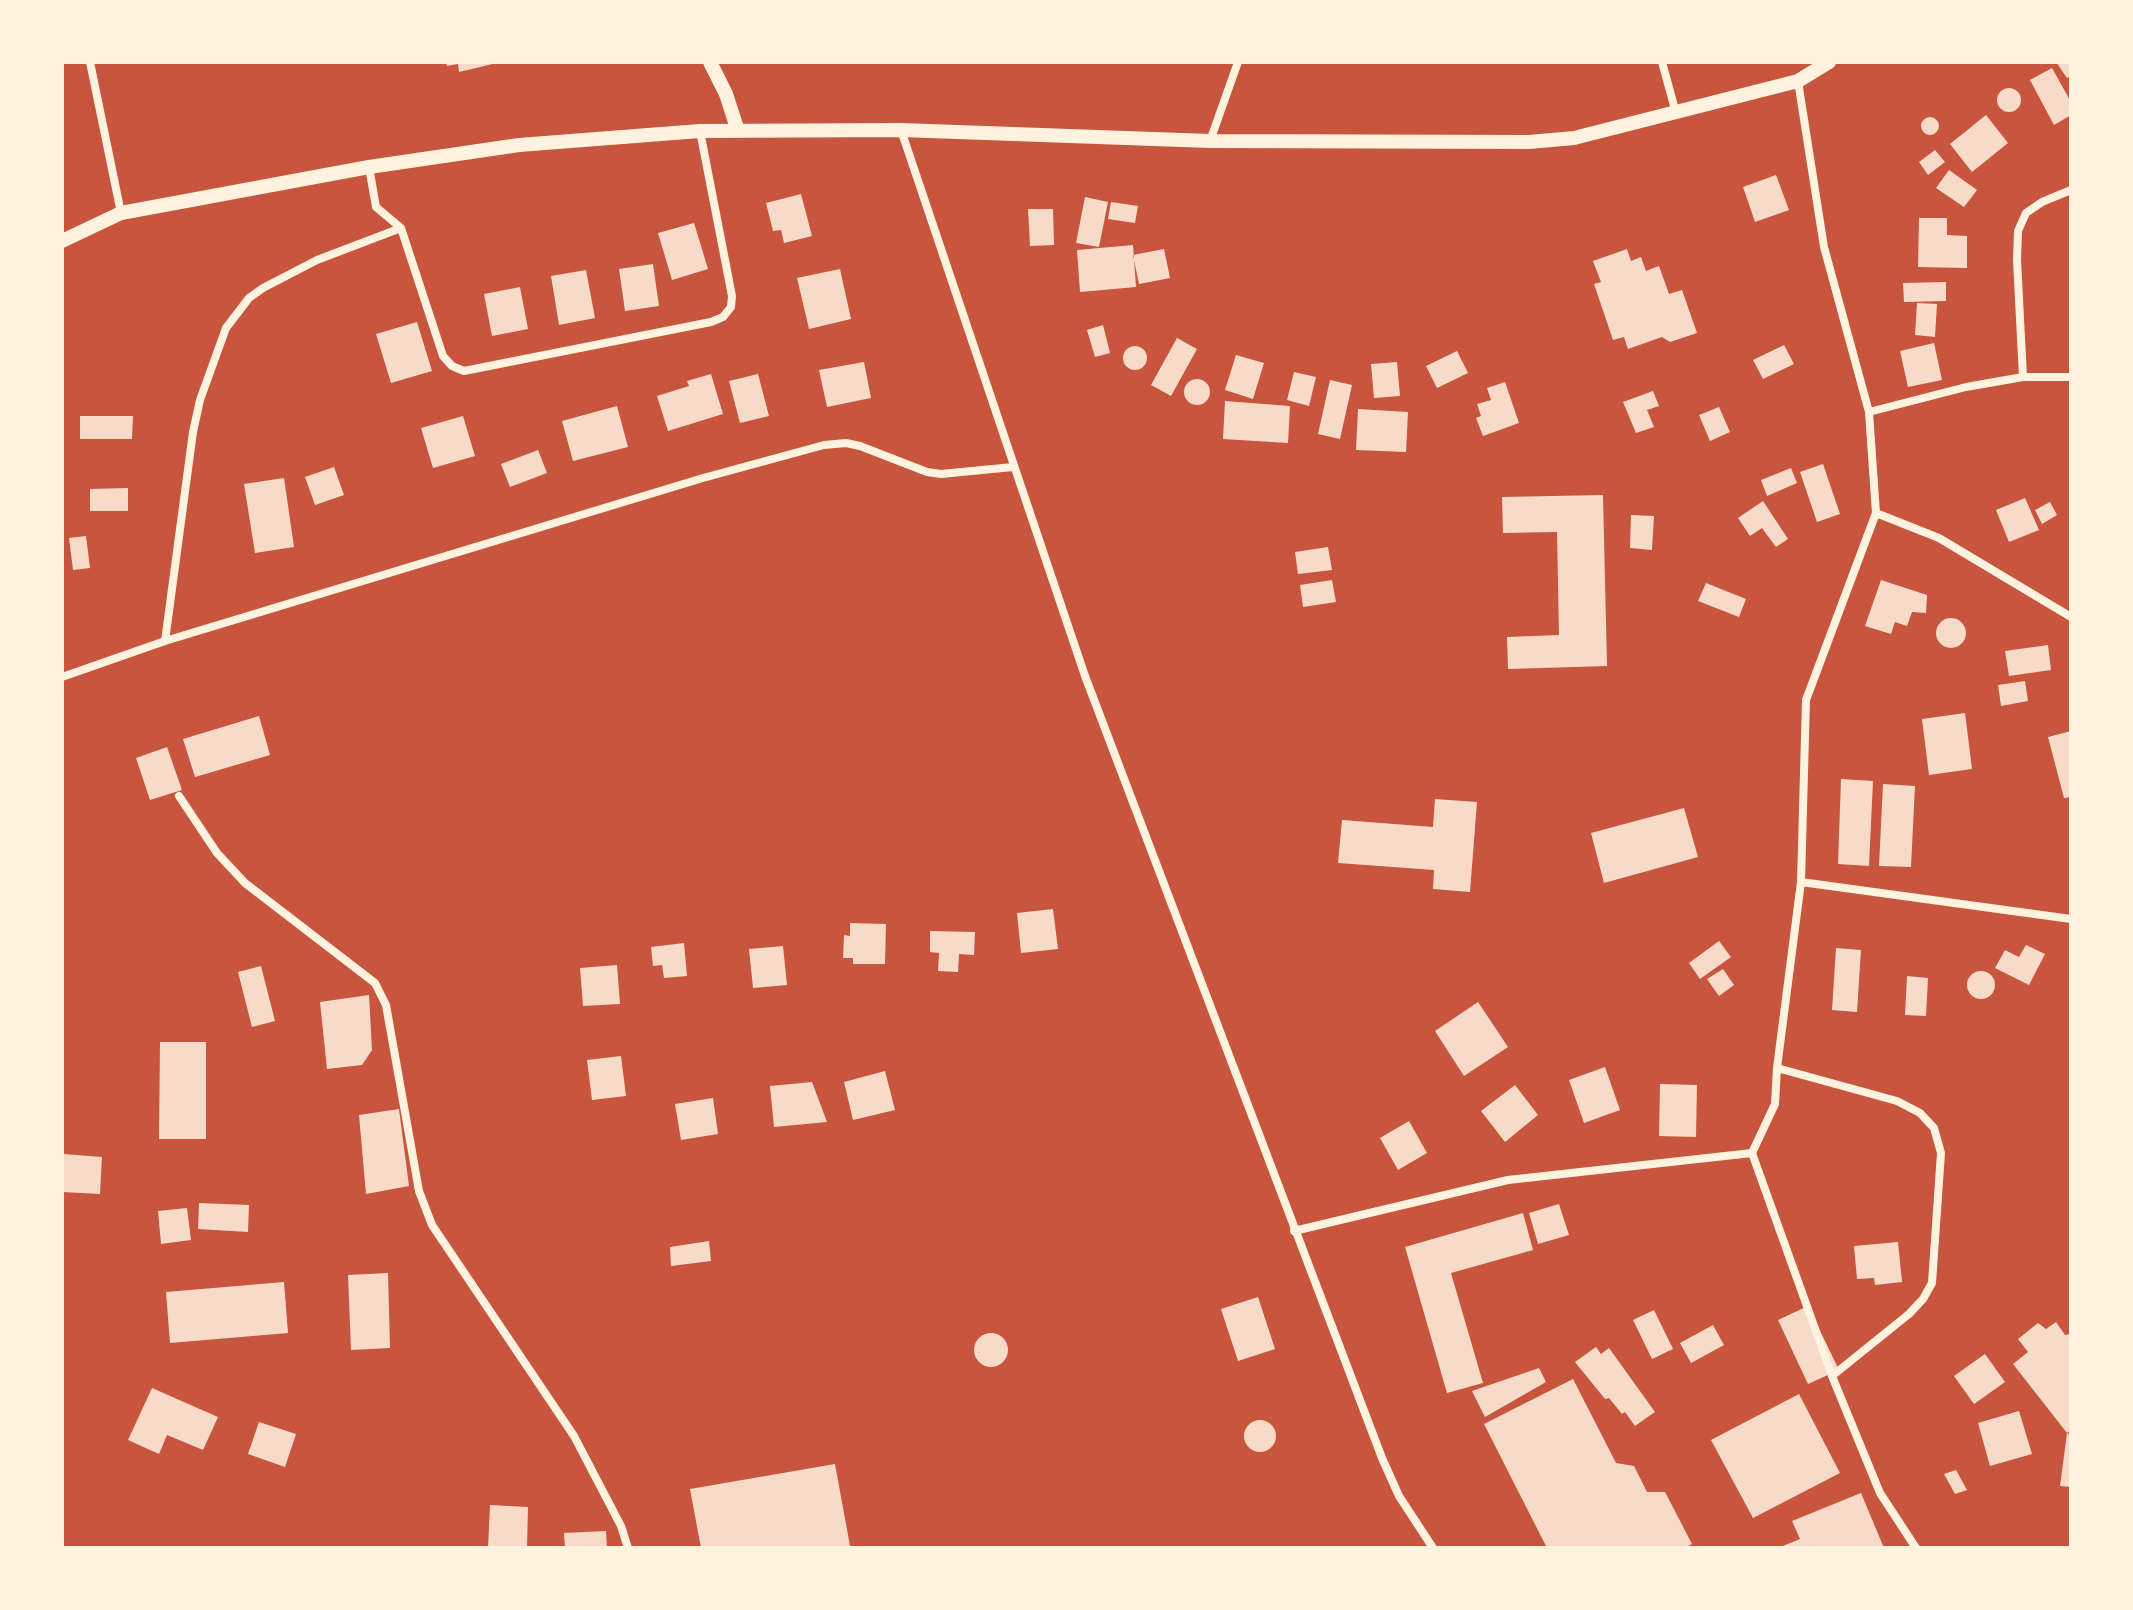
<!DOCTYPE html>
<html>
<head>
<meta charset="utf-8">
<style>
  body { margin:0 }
  #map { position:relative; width:2133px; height:1610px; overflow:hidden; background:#c8553d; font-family:Arial,sans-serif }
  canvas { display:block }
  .frame { position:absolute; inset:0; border:64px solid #fff3e0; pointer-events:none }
</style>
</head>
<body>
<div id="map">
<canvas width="2133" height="1610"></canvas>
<div class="frame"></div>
</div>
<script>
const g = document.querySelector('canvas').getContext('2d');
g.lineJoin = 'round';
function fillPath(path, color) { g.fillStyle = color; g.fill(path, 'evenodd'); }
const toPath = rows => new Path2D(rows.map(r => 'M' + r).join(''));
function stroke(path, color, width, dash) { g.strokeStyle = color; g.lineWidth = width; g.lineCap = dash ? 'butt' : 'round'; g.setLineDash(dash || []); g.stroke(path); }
fillPath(toPath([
  [446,62,497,62,497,63,459,72,458,64,447,66],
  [2056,62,2071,62,2071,76,2067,78],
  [2052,68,2071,102,2071,115,2054,125,2030,80],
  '1997 100a12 12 0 1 1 24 0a12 12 0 1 1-24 0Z',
  [1986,115,2008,143,1972,172,1950,144],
  '1921 126a9 9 0 1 1 18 0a9 9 0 1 1-18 0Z',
  [1935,150,1945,162,1928,175,1919,162],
  [1949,170,1977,190,1964,207,1936,188],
  [1776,175,1789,210,1755,222,1743,187],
  [801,194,812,236,784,243,781,230,773,231,766,203],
  [1085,197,1108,202,1099,247,1076,243],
  [1111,202,1138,206,1135,223,1108,219],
  [1028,209,1053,209,1054,245,1030,246],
  [1919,218,1947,218,1947,235,1967,236,1967,268,1918,267],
  [694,223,708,269,672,280,658,233],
  [1133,245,1136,287,1080,292,1077,250],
  [1164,249,1170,278,1139,284,1133,255],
  [1627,249,1631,261,1641,257,1646,271,1659,266,1669,294,1682,290,1697,333,1670,342,1662,337,1628,349,1624,337,1613,340,1594,284,1601,282,1593,261],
  [653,264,659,306,625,311,619,269],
  [840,269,851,319,809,329,797,278],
  [586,270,595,318,559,325,551,276],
  [1946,282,1946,301,1904,302,1903,283],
  [520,287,528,329,492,336,484,294],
  [1917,303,1937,304,1935,337,1915,335],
  [417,322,432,371,391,383,376,334],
  [1103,325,1110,353,1095,357,1087,330],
  [1177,338,1197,349,1171,396,1151,385],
  [1934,343,1942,380,1908,387,1900,351],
  [1784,345,1794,364,1763,379,1753,360],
  '1123 358a12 12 0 1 1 24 0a12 12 0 1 1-24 0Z',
  [1457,351,1468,373,1437,388,1426,366],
  [1236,355,1264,363,1253,399,1225,390],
  [864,362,871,398,827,407,819,370],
  [1397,362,1400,396,1374,398,1371,364],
  [1294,372,1316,377,1309,406,1287,400],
  [711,374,723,414,668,431,657,396,689,386,687,381],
  [758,374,769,416,740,423,729,381],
  '1184 392a13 13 0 1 1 26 0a13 13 0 1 1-26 0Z',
  [1330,380,1352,385,1340,439,1318,434],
  [1505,382,1519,423,1483,436,1476,418,1481,416,1477,404,1491,400,1487,388],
  [1653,391,1659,406,1647,410,1654,427,1636,433,1623,402],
  [1225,401,1290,406,1288,443,1223,439],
  [617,406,628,447,573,461,562,421],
  [1719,407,1730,432,1710,441,1699,415],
  [1358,409,1408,412,1406,452,1356,450],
  [80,416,133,416,132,439,80,439],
  [463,416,475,456,433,468,421,428],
  [538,450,547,473,510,487,501,464],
  [1823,464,1840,514,1817,522,1800,472],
  [334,467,344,495,315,505,305,477],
  [1791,468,1797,483,1767,496,1761,480],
  [284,478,294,547,255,553,244,484],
  [128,488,128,511,90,511,90,489],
  [1603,495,1607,666,1508,669,1507,637,1559,635,1557,532,1503,533,1502,497],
  [2025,498,2039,530,2009,542,1996,510],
  [1763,501,1788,539,1776,547,1762,528,1750,536,1738,518],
  [2050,502,2057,515,2042,524,2035,510],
  [1631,515,1654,516,1652,550,1630,548],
  [86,536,90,568,73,570,69,538],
  [1328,547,1332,570,1298,574,1295,552],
  [1332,580,1336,602,1303,607,1300,585],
  [1881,580,1927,595,1926,613,1912,612,1907,626,1895,622,1891,634,1865,626],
  [1706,583,1746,599,1739,617,1698,601],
  '1936 633a15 15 0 1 1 30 0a15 15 0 1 1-30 0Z',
  [2048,645,2051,670,2009,676,2005,651],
  [2025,681,2028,701,2001,706,1998,685],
  [1965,713,1972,769,1929,775,1922,719],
  [259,716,270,755,195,777,183,739],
  [2071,731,2071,797,2064,798,2048,737],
  [167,747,182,790,150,800,136,758],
  [1841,779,1873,781,1869,866,1838,864],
  [1883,784,1915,786,1911,867,1879,866],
  [1435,799,1477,802,1470,892,1433,889,1434,870,1338,863,1342,820,1433,827],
  [1684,808,1698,857,1604,883,1591,833],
  [1053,909,1058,949,1021,953,1017,913],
  [850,923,886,924,885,964,853,964,853,958,843,958,844,935,850,936],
  [930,931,975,932,974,955,959,954,958,972,938,971,939,953,930,952],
  [1719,941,1731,957,1700,979,1689,963],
  [684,943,687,976,664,978,662,965,653,966,651,947],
  [2026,945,2045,954,2029,985,1995,968,2005,950,2019,957],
  [783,946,787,985,753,988,749,949],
  [1836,948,1861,950,1857,1012,1832,1010],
  [617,965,620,1004,583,1006,580,968],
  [261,966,275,1021,252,1027,238,972],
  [1723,969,1734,985,1719,996,1707,979],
  '1967 985a14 14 0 1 1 28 0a14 14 0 1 1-28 0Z',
  [1907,976,1928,978,1926,1016,1905,1015],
  [369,995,372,1050,362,1065,327,1069,320,1002],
  [1478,1002,1508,1047,1464,1076,1435,1031],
  [160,1042,206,1042,206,1139,159,1139],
  [621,1056,626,1096,592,1100,587,1060],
  [1605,1067,1620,1110,1584,1123,1569,1080],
  [885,1071,895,1110,853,1120,844,1082],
  [812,1082,827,1122,774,1127,770,1086],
  [1660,1084,1697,1085,1696,1137,1659,1136],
  [1515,1085,1538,1115,1505,1142,1481,1111],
  [713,1098,718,1134,681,1140,675,1104],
  [399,1109,409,1186,366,1194,359,1115],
  [1409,1121,1427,1153,1398,1170,1380,1138],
  [64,1154,102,1157,100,1194,62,1192],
  [199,1203,249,1205,248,1232,198,1229],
  [1559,1204,1569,1235,1538,1244,1529,1213],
  [187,1208,191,1240,161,1244,158,1211],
  [1523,1213,1533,1250,1451,1273,1483,1383,1447,1393,1405,1247],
  [709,1241,711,1261,671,1266,670,1247],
  [1898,1242,1902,1282,1875,1285,1874,1278,1857,1279,1854,1246],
  [388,1273,390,1348,351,1350,348,1275],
  [284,1282,288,1333,170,1343,166,1292],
  [1258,1297,1275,1349,1238,1361,1221,1309],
  [1808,1306,1839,1370,1808,1384,1778,1320],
  [1654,1310,1673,1349,1652,1359,1633,1320],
  [2056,1322,2065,1335,2071,1334,2071,1430,2067,1433,2013,1364,2028,1352,2018,1339,2038,1323,2046,1329],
  [1713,1325,1724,1345,1691,1363,1680,1343],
  '974 1350a17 17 0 1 1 34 0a17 17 0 1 1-34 0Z',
  [1596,1347,1601,1354,1609,1348,1655,1412,1635,1426,1625,1412,1622,1414,1609,1398,1605,1399,1575,1362],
  [1985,1354,2005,1382,1974,1404,1954,1376],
  [1539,1368,1546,1382,1485,1417,1472,1391],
  [1573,1379,1616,1463,1634,1466,1647,1492,1665,1492,1692,1544,1684,1548,1547,1548,1484,1424],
  [152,1388,218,1417,203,1450,167,1435,159,1454,128,1440],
  [1799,1394,1840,1473,1753,1518,1711,1440],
  [2019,1411,2032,1454,1990,1466,1978,1423],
  '1244 1436a16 16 0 1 1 32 0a16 16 0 1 1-32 0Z',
  [259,1422,296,1434,285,1467,248,1454],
  [2067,1433,2071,1435,2071,1487,2060,1486],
  [835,1464,850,1546,701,1548,690,1489],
  [1956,1470,1967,1490,1955,1494,1944,1474],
  [1861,1493,1884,1548,1778,1548,1800,1539,1792,1521],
  [490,1505,528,1507,527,1548,488,1548],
  [606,1531,607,1548,565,1548,564,1533]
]), '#f7dbc8');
stroke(toPath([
  [90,62,121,213],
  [1662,62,1676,113],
  [1798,81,1824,247,1869,412,1876,513,1806,700,1801,882,1777,1068,1775,1104,1752,1153,1832,1376,1880,1493,1916,1548],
  [901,130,1085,676,1382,1458,1399,1496,1433,1548],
  [1210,141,1238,62],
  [401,228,443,356,452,366,464,371,711,322,723,317,731,307,732,296,700,131],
  [2023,377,2017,260,2018,231,2026,213,2042,202,2071,190],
  [1869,412,1966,387,2023,377,2071,377],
  [1876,513,1939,538,2071,617],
  [165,641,703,478,824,445,846,443,860,446,927,472,941,474,1013,467],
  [62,677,165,641,193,432,200,400,226,328,249,298,263,288,317,260,401,228,376,207,369,167],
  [179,796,217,853,245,883,375,983,386,1005,419,1191,432,1225,574,1436,621,1526,628,1548],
  [1801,882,2071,919],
  [1777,1068,1897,1101,1920,1113,1934,1128,1941,1153,1932,1283,1923,1299,1909,1314,1832,1376],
  [1294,1231,1508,1180,1752,1153]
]), '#fff3e0', 8);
stroke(toPath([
  [710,62,726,94,738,131],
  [62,241,121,213,369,167,519,145,700,131,901,130,1210,141,1529,142,1574,138,1798,81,1829,62]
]), '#fff3e0', 14);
</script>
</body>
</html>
